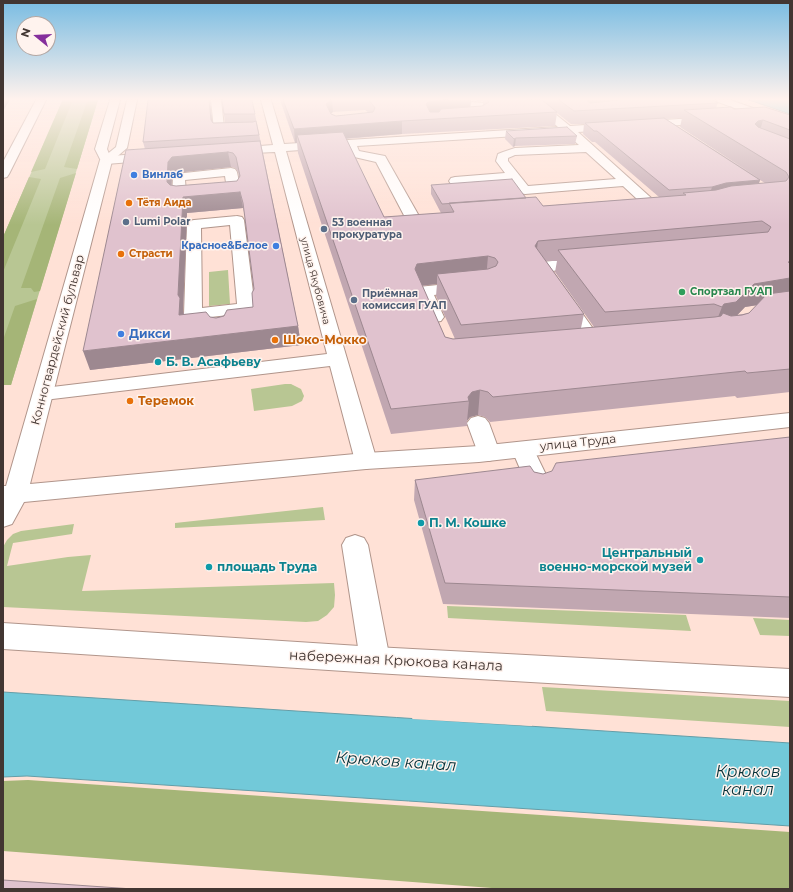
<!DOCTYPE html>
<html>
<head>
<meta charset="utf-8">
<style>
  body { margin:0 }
  #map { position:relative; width:793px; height:892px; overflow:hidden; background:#ffe1d6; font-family:Montserrat,sans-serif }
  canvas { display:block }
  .frame { position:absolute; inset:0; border:4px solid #423632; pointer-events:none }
  .north { position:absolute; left:16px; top:16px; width:40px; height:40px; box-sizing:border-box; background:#fff3ee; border:1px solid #b3a7a3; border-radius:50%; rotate:288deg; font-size:11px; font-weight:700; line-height:16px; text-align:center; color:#423632 }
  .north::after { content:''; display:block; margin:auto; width:14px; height:18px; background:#852f9c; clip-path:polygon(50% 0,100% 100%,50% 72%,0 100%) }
</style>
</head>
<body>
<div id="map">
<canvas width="793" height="892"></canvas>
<div class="frame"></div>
<div class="north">N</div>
</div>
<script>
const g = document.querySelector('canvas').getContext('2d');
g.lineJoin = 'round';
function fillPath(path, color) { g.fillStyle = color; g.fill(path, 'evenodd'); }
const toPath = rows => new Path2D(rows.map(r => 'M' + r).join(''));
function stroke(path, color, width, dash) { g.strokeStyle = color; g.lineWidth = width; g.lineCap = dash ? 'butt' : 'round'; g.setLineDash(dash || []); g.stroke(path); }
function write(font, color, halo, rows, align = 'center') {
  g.font = font + ' Montserrat,sans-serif'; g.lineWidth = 3; g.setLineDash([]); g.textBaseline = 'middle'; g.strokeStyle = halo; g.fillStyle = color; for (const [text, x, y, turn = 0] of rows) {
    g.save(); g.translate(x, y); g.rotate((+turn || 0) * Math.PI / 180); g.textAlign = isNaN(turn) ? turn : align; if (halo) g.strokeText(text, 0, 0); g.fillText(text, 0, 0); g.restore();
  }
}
fillPath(toPath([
  [63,100,98,100,11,385,3,385,3,237],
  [228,270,230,304,209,306,209,272],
  [285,384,291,384,301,389,304,396,302,401,292,406,254,411,251,389],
  [323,507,325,520,175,528,175,523],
  [74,524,72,534,13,543,7,566,68,557,91,555,82,591,334,583,335,595,334,607,327,615,318,621,306,622,3,607,3,547,7,540,13,534,21,531],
  [447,606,686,615,691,631,448,618],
  [753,618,790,620,790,636,760,635],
  [542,687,790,701,790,727,546,711]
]), '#b8c693');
fillPath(toPath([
  [98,100,77,169,64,167,87,102],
  [62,101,72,102,45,169,31,172],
  [76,173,40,291,34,292,31,288,21,288,60,178],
  [29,177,41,179,3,272,3,237],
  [37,299,11,385,3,385,3,340,15,306],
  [28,780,790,832,790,889,505,889,3,851,3,781]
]), '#a5b577');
const water = toPath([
  [749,100,790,100,790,114,749,100],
  [3,692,790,743,790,826,27,776,3,777,3,692]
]);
fillPath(water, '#72c9d9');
stroke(water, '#649da7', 1);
fillPath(toPath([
  [413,717,532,724,532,726,412,719]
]), '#ffe1d6');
const minor = toPath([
  [36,100,46,100,9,174,7,177,3,178,3,162,36,100],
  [110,100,120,100,107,149,110,156,153,153,157,154,159,157,157,160,106,164,102,163,95,149,110,100],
  [211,100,221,100,224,127,241,126,246,129,245,131,215,132,214,130,211,100],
  [261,100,271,100,284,144,558,127,527,100,538,100,570,126,710,117,715,120,710,123,578,132,659,205,675,205,677,208,675,211,670,212,651,212,623,186,525,194,520,193,511,180,455,185,451,184,449,181,451,178,455,177,505,173,496,161,498,154,503,152,515,148,579,145,565,133,357,146,359,151,385,156,419,216,437,215,442,216,444,219,442,222,437,223,414,225,409,224,407,221,376,162,350,156,346,147,286,151,377,461,374,466,366,469,358,466,355,461,330,366,44,400,37,398,34,394,37,390,44,388,327,354,275,152,233,154,229,153,227,151,229,149,233,148,273,145,261,100],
  [586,152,616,179,528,186,508,161,508,158,515,155,586,152],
  [716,100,730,100,790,121,790,128,718,102,716,100],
  [472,102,485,103,486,105,485,107,480,108,486,115,485,117,458,118,457,116,458,114,473,112,467,105,472,102],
  [231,168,235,169,237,172,241,192,239,195,179,201,174,200,172,197,173,177,175,174,231,168],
  [225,176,227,189,186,192,185,180,225,176],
  [237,216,242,217,244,220,255,308,252,312,246,313,193,319,187,318,184,314,187,224,189,221,194,220,237,216],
  [230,225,237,304,202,308,201,228,230,225],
  [586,258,592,260,594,263,592,266,552,271,599,337,611,338,614,342,611,346,594,349,588,347,533,267,535,264,541,262,586,258],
  [467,282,473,284,475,287,473,290,434,295,444,317,441,321,435,322,429,321,416,291,418,287,467,282],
  [478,416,485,418,489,423,500,453,497,458,489,461,481,458,478,453,467,423,471,418,478,416],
  [523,443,531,445,534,450,551,485,547,491,539,493,531,491,527,485,512,450,515,445,523,443],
  [355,535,364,538,368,545,390,660,385,669,375,673,365,669,360,660,342,545,346,538,355,535]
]);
const major = toPath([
  [127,100,137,100,127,148,112,161,30,484,366,453,479,446,790,413,790,427,479,462,366,469,24,502,12,524,3,527,3,486,6,486,100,160,116,147,127,100],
  [3,623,375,647,790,669,790,697,375,673,3,649,3,623]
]);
stroke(minor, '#b1958b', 2);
stroke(major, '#b1958b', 2);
fillPath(minor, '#fff');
fillPath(major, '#fff');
fillPath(toPath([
  [210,100,212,121,213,123,225,123,222,100,255,114,298,326,301,345,90,370,145,149,143,142],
  [231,167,235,168,238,172,239,177,237,181,176,186,171,186,172,177,175,173],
  [243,208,245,216,254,289,253,307,216,318,184,314,183,311,187,213],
  [280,100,471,100,470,107,483,106,483,101,477,101,477,100,713,100,718,103,716,108,734,109,790,115,790,392,737,398,735,396,490,422,485,417,478,415,470,417,467,421,467,426,391,434,298,153,297,143,295,143],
  [365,110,369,113,336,116,331,114,330,113,333,112],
  [557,113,571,124,584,124,583,134,592,142,595,142,659,197,543,206,526,198,431,185,431,194,441,213,384,217,346,139,402,134,555,126],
  [682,118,680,127,760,179,666,119],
  [760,180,765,183,759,183],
  [546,261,557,261,555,272,594,327,581,328,584,314],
  [437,284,436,296,455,339,453,339,445,337,422,286],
  [758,305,749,313,737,315,745,307],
  [506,131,577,136,575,144,515,146,513,147,505,139],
  [790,437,790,618,443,604,414,500,415,480,534,472,543,474]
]), '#c1a7b1');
fillPath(toPath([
  [3,100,10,100,3,111],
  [209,100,210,100,213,130,211,120],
  [331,100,332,100,333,112,327,117,326,104],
  [448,100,471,100,470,111,428,115,426,104,428,102],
  [584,100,641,100,588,106],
  [763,120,758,138,755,124,758,121],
  [402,121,402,134,299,142,297,135,297,143,295,143,294,129],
  [516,138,515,146,513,147,514,139],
  [228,152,231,167,175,173,172,177,171,198,167,182,168,162,172,157],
  [760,180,756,192,708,200,712,187,726,183],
  [240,192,243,208,187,213,183,311,184,316,179,315,178,295,183,197],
  [538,241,535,263,535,246],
  [488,256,486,279,437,274,437,284,417,286,415,269,417,264],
  [790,278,790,300,745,307,727,326,713,330,722,307,724,304,754,284],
  [298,326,301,345,90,370,83,351],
  [480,390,478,415,470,417,467,421,469,401,468,397,472,392]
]), '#9d8890');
const building = toPath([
  [148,100,209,100,211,120,213,123,253,122,256,121,259,135,143,142,148,100],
  [222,100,252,100,255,114,224,114,222,100],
  [283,100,331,100,326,104,331,114,336,116,373,112,375,108,369,100,448,100,428,102,426,104,430,112,439,112,441,109,482,106,489,102,487,100,542,100,557,112,402,121,294,129,283,100],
  [559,100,586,100,590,103,621,100,713,100,718,103,574,111,559,100],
  [731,107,734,109,765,107,790,115,790,130,763,120,758,121,755,124,758,127,790,139,790,262,788,262,790,263,790,278,754,284,736,302,724,304,722,307,714,304,605,312,558,250,768,232,771,227,762,221,538,241,535,246,584,314,461,325,437,274,488,269,496,266,498,262,495,258,488,256,417,264,415,269,445,337,453,339,715,317,721,316,723,313,731,316,742,315,749,313,767,294,790,291,790,369,747,373,745,371,493,397,488,392,480,390,472,392,468,397,469,401,391,409,297,135,343,132,384,217,454,212,449,203,536,197,543,206,686,195,683,193,716,190,731,186,786,181,789,177,786,172,684,110,731,107],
  [664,118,760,180,726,183,712,187,669,190,597,131,594,131,585,123,664,118],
  [567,127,577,136,516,138,514,139,506,131,567,127],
  [260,141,298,326,83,351,126,150,260,141],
  [228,152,233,153,236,157,240,176,237,181,176,186,170,185,167,182,168,162,172,157,228,152],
  [240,192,243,203,254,289,252,293,253,307,227,310,224,316,216,318,210,317,206,312,179,315,180,298,178,295,183,197,240,192],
  [512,179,526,198,442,204,431,185,512,179],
  [790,437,790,597,445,583,415,480,530,466,534,472,543,474,552,471,556,463,790,437],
  [3,880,133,889,3,889,3,880]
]);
fillPath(building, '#e0c2ce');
stroke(building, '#9d8890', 1);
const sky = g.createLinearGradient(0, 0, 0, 225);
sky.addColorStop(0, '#79bce2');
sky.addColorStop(0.44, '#fff2ed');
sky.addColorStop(1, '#fff2ed00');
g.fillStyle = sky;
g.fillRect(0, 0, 793, 225);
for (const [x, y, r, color] of [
  [134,175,4,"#3f7fe0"],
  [129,203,4,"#e8710a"],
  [126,222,4,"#5c6f8a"],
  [324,229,4,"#5c6f8a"],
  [276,246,4,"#3f7fe0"],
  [121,254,4,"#e8710a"],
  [682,292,4,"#2e9e5b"],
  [354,300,4,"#5c6f8a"],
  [121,334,4,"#3f7fe0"],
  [275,340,4,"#e8710a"],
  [158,362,4,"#0f9aa8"],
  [130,401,4,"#e8710a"],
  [421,523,4,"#0f9aa8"],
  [700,560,4,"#0f9aa8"],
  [209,567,4,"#0f9aa8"]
]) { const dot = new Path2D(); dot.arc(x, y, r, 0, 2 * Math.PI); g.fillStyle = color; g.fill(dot); stroke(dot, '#fff3ee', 1.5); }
write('bold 10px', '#366cbe', '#fff3ee', [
  ["Винлаб",142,175],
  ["Красное&Белое",268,246,"right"]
], 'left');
write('bold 10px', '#c56008', '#fff3ee', [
  ["Тётя Аида",137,203],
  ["Страсти",129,254]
], 'left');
write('bold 10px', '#4e5e75', '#fff3ee', [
  ["Lumi Рolar",134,222],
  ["53 военная",332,223],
  ["прокуратура",332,235],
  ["Приёмная",362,294],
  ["комиссия ГУАП",362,306]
], 'left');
write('10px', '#423632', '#fff3ee', [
  ["улица Якубовича",315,281,75]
]);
write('bold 10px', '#27864d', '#fff3ee', [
  ["Спортзал ГУАП",690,292]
], 'left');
write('bold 12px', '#366cbe', '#fff3ee', [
  ["Дикси",129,334]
], 'left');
write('12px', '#423632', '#fff3ee', [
  ["Конногвардейский бульвар",58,340,-75],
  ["улица Труда",578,443,-6]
]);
write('bold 12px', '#c56008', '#fff3ee', [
  ["Шоко-Мокко",283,340],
  ["Теремок",138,401]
], 'left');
write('bold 12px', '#0d838f', '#fff3ee', [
  ["Б. В. Асафьеву",166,362],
  ["П. М. Кошке",429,523],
  ["Центральный",692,553,"right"],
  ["военно-морской музей",692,567,"right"],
  ["площадь Труда",217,567]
], 'left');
write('14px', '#423632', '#fff3ee', [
  ["набережная Крюкова канала",396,661,3]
]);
write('italic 16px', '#043037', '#fff3ee', [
  ["Крюков канал",396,762,4],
  ["Крюков",748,772],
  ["канал",748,790]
]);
</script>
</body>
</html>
